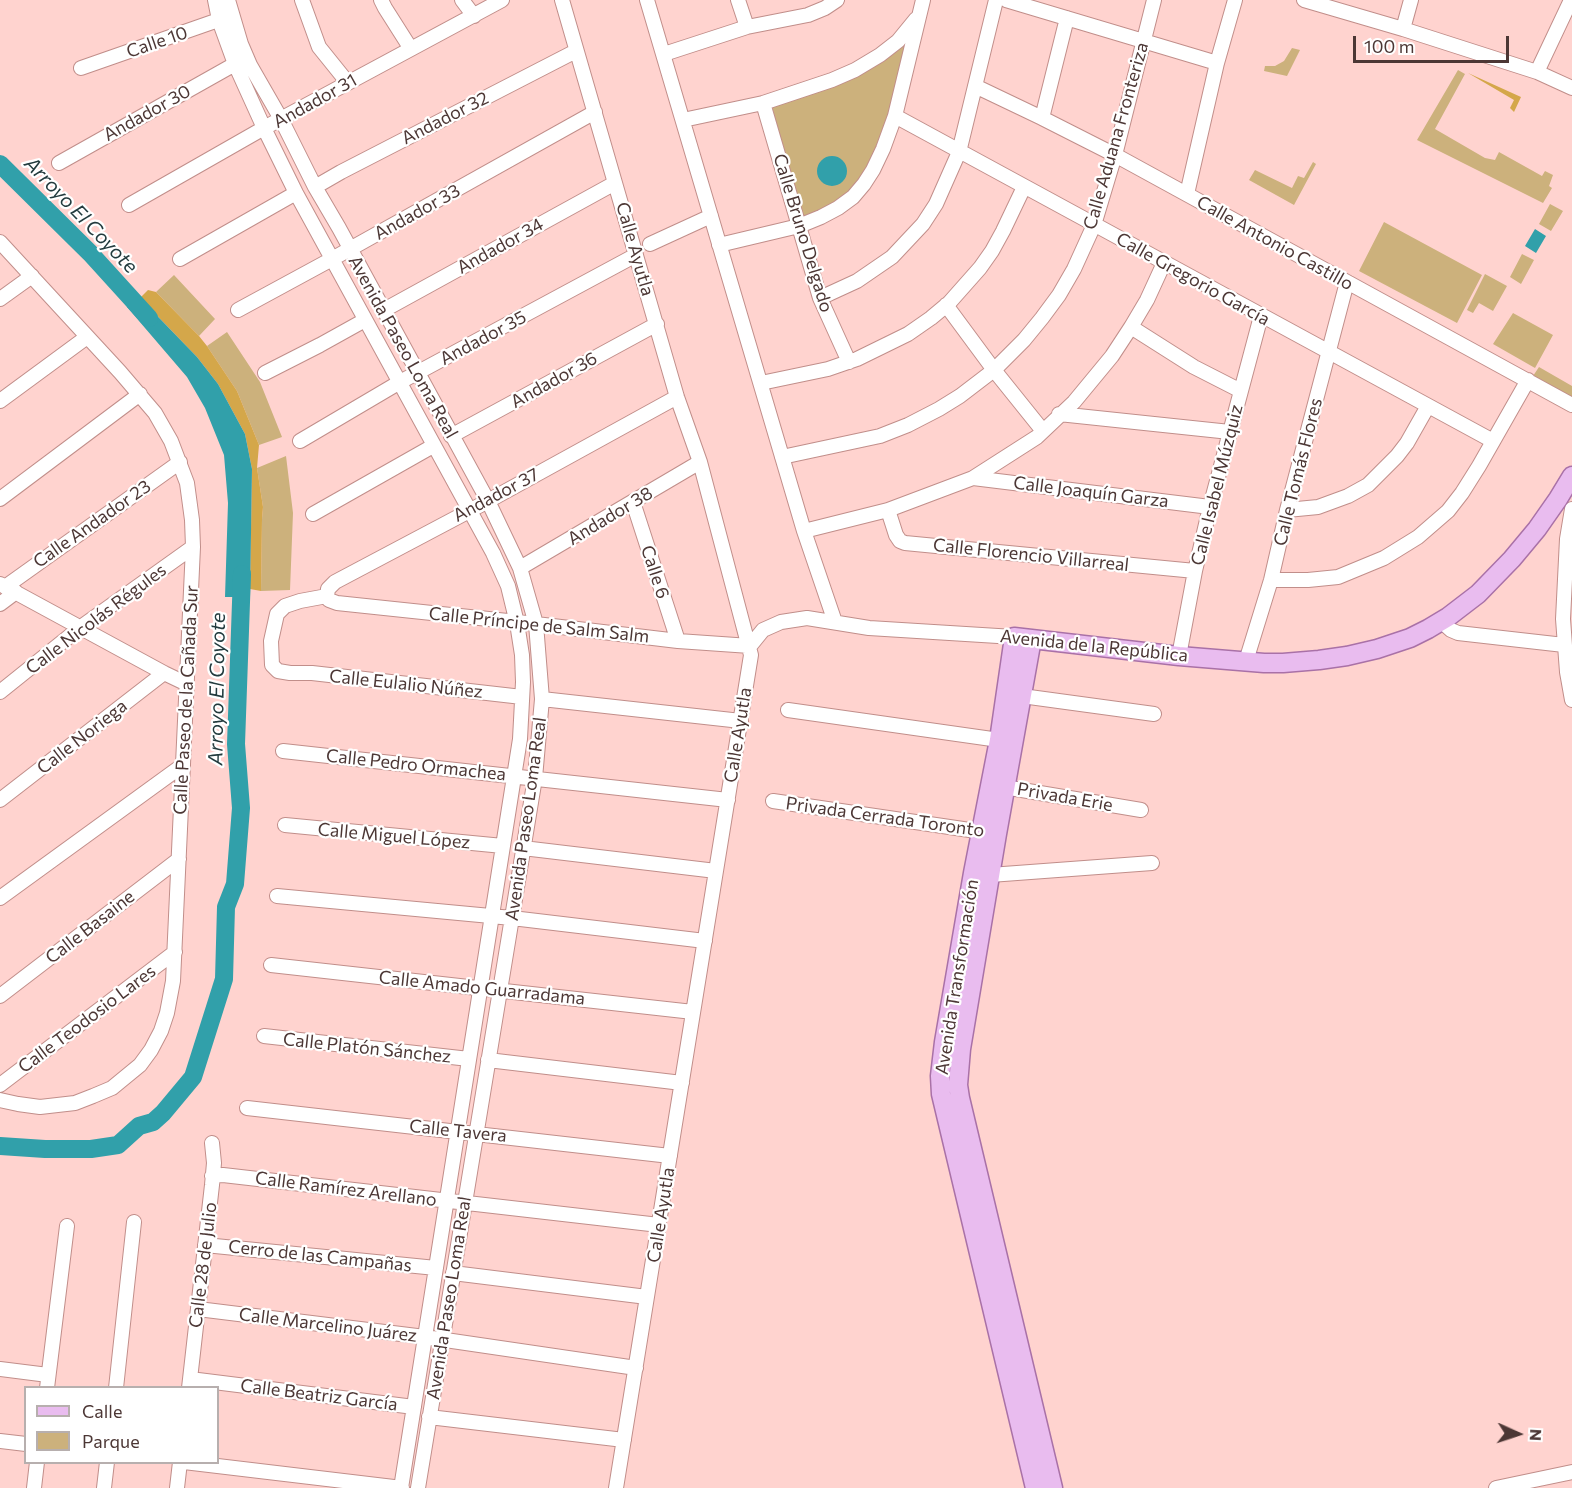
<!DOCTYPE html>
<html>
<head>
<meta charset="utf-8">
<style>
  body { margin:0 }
  #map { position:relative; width:1572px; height:1488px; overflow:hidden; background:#ffd3cf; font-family:Commissioner,sans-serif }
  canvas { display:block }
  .legend { position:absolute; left:24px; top:1386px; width:195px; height:78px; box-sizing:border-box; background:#fff; border:2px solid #b7afae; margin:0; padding:8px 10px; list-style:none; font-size:18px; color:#4c3735 }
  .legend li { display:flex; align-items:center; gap:12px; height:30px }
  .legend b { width:30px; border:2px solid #b7afae }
  .north { position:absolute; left:1488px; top:1404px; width:60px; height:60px; -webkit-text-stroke:4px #fff; paint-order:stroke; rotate:93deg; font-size:16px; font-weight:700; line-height:24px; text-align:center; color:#4c3735 }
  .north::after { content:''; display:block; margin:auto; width:21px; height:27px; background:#4c3735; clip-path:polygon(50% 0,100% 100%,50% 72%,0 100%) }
  .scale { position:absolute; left:1353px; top:36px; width:156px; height:27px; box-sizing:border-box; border:3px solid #4c3735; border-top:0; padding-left:8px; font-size:18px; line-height:21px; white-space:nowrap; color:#4c3735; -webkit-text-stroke:4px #fff; paint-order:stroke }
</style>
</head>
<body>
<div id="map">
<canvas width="1572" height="1488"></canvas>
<ul class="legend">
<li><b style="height:8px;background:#e9bcef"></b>Calle</li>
<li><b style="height:16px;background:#ccb17c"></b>Parque</li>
</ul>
<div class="north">N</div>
<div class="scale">100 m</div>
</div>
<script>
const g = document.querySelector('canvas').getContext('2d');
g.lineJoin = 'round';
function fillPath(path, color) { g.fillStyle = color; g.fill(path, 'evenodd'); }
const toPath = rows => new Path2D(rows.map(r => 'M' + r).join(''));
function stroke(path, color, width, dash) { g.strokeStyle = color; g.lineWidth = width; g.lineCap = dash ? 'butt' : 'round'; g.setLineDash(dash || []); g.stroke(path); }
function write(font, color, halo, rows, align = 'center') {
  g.font = font + ' Commissioner,sans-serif'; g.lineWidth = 4.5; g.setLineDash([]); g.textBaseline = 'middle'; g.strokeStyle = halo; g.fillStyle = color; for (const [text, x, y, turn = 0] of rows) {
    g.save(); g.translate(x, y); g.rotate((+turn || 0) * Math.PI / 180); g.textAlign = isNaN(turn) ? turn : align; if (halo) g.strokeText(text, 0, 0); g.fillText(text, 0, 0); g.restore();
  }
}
fillPath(toPath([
  [916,22,883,149,858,190,801,225,772,106,838,83],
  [1292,48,1300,50,1287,76,1264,71,1265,66,1275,66,1284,61],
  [1458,70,1465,74,1435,129,1485,158,1495,160,1499,152,1542,176,1545,171,1553,175,1549,186,1552,188,1543,203,1417,140],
  [1313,162,1316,164,1294,205,1249,180,1255,170,1292,188,1298,176,1304,178],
  [1550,204,1563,211,1551,231,1539,224],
  [1384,222,1482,275,1457,323,1359,271],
  [1522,254,1534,260,1521,284,1510,277],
  [1485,274,1507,286,1493,311,1479,303,1473,313,1467,310],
  [174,275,215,319,199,336,156,292],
  [1513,313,1553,335,1535,368,1493,344],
  [227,332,260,382,282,437,259,445,237,391,207,346],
  [1539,367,1572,386,1572,398,1533,376],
  [286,456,293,513,290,590,261,591,262,519,263,507,257,468]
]), '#ccb17c');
fillPath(toPath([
  [1468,73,1521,97,1514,112,1510,108,1514,100],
  [148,290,156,292,199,336,207,346,237,391,259,445,257,468,263,507,262,519,261,591,250,589,252,469,245,434,218,384,197,357,140,298]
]), '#d4a74a');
fillPath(toPath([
  '817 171a15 15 0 1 1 30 0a15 15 0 1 1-30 0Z',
  [1535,229,1546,236,1536,253,1525,246],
  [138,296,197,357,218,384,245,434,252,469,250,597,225,597,228,503,224,455,205,408,187,377,127,307]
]), '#31a0aa');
stroke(toPath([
  [0,164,90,253,149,318],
  [0,1146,45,1149,91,1149,118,1145,139,1126,153,1122,163,1113,193,1077,224,979,226,907,235,884,241,808,236,744,242,574]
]), '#31a0aa', 18);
const minor = toPath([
  [215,0,219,20,235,64,264,128,296,193,493,553,508,586,517,623,522,655,523,682,520,739,401,1488],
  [228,0,241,44,250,65,281,119,315,187,339,228,488,501,520,568,536,624,542,699,535,778,418,1488],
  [302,0,319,47,348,83],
  [381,0,385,8,411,49],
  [462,0,474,16],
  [562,0,677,397,700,462,751,655,616,1488],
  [647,0,804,531,835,622],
  [738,0,747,27],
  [1006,0,1217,63],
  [1304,0,1403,29,1537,72,1572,88],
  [1403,29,1411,0],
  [664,54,747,27,808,15,825,8,837,0],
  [81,68,227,17],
  [1537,72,1571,0],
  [975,86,1042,118,1115,155,1572,405],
  [763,103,820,298,849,362],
  [895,116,1493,441],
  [1042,118,1067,18],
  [683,120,763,103,832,80,855,70,880,55,898,41,916,19],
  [59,163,235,64],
  [315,187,341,172,576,51],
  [1187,194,1217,63,1235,0],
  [129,205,264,128,502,0],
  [0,242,120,372,155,413,171,441,187,483,192,520,193,547,173,981,167,1013,161,1031,151,1050,140,1065,112,1088,93,1096,75,1103,40,1107,18,1104,0,1100],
  [650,244,711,216],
  [719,245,799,226,821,217,838,208,853,197,864,184,873,170,883,149,895,116,923,0],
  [180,259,296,193],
  [820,298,857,281,892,257,923,224,936,204,959,152,996,0],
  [0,299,32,276],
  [946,305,994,370,1043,431],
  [238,310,332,259,595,112],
  [384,310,615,183],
  [1131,327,1194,367,1241,391],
  [265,373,320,345,365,320],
  [761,383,828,369,857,359,908,334,931,318,949,303,980,268,992,251,1003,231,1024,187],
  [677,397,488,501,335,582,328,589,327,596,329,600,337,603,536,624,678,641,750,646],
  [0,401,87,337],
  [1059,414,1230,432],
  [451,436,657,324],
  [300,441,400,382,636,255],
  [782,457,880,436,908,425,939,409,960,396,994,370,1024,340,1042,318,1059,295,1074,269,1094,225,1115,155,1154,0],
  [973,478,1210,507],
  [0,499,140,394],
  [633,502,678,641],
  [1572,509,1567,539,1563,619,1567,672,1572,700],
  [888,510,896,535,900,541,905,543,1195,571],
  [1287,510,1318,507,1348,496,1368,485,1397,456,1407,443,1428,406],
  [313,514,433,446],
  [804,531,888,510,973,478,1037,437,1074,402,1112,356,1131,327,1147,300,1164,263],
  [520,568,700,462],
  [1271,580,1308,580,1338,577,1384,558,1418,537,1448,511,1462,493,1479,466,1528,380],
  [0,584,164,673,187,684],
  [5,587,180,462],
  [327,596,300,601,285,606,277,614,271,641,272,665,278,671,290,673,312,673,522,697],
  [0,604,16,592],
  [1441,621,1451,630,1458,633,1564,645],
  [750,646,763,630,781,622,807,618,869,628,1014,637],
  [1179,656,1195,571,1210,507,1261,316],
  [1246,661,1271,580,1287,510,1347,282],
  [0,692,81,627,193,547],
  [1022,696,1154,714],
  [542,699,741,721],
  [788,710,999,740],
  [283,751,728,800],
  [998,786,1141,810],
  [0,800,164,673],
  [773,801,990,833],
  [285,825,503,846],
  [523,848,716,871],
  [981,874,990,875,1152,863],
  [277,896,512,918,705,941],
  [0,898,183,765],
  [271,965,693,1012],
  [0,996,179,859],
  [264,1036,469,1059],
  [488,1060,682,1083],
  [0,1085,175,952],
  [247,1108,670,1156],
  [212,1176,223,1175,659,1225],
  [205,1245,436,1268],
  [453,1273,647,1297],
  [198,1309,425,1337,636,1368],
  [0,1369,48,1375],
  [190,1379,414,1407],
  [47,1388,67,1226],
  [116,1388,134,1222],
  [189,1388,212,1185,214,1163,212,1143],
  [429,1417,624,1440],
  [0,1441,26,1444],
  [184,1462,402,1488],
  [34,1488,37,1462],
  [104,1488,107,1462],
  [177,1488,180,1462],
  [1496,1488,1572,1472]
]);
const major = toPath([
  [1032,639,997,834,961,1049,958,1085,960,1098,1053,1488],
  [1035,1488,941,1094,940,1076,944,1042,973,873,999,740,1014,637,1179,656,1264,663,1283,663,1319,660,1347,656,1377,649,1410,638,1428,629,1448,617,1478,594,1512,559,1537,529,1558,499,1572,476]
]);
stroke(minor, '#c18e8a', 16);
stroke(major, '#a971a7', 21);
stroke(minor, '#fff', 14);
stroke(major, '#e9bcef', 18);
write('18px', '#4c3735', '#fff', [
  ["Calle 10",157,42,-19],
  ["Andador 31",315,101,-29],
  ["Andador 30",147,113,-29],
  ["Andador 32",445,118,-27],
  ["Calle Aduana Fronteriza",1116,136,-74],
  ["Andador 33",417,212,-29],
  ["Calle Bruno Delgado",803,233,73],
  ["Calle Antonio Castillo",1275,243,29],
  ["Andador 34",500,246,-29],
  ["Calle Ayutla",635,249,74],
  ["Calle Gregorio García",1193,279,29],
  ["Andador 35",483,338,-28],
  ["Avenida Paseo Loma Real",403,347,61],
  ["Andador 36",554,380,-29],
  ["Calle Tomás Flores",1298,472,-76],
  ["Calle Isabel Múzquiz",1217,485,-76],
  ["Calle Joaquín Garza",1091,492,7],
  ["Andador 37",496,495,-28],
  ["Andador 38",610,516,-31],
  ["Calle Andador 23",92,524,-35],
  ["Calle Florencio Villarreal",1031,555,6],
  ["Calle 6",655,572,72],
  ["Calle Nicolás Régules",96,619,-37],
  ["Calle Príncipe de Salm Salm",539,625,6],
  ["Avenida de la República",1094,646,6],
  ["Calle Eulalio Núñez",406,684,6],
  ["Calle Paseo de la Cañada Sur",186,700,-87],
  ["Calle Ayutla",738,735,-81],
  ["Calle Noriega",82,737,-38],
  ["Calle Pedro Ormachea",416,765,6],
  ["Privada Erie",1065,797,10],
  ["Privada Cerrada Toronto",885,817,8],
  ["Avenida Paseo Loma Real",526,819,-82],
  ["Calle Miguel López",394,836,5],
  ["Calle Basaine",90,927,-38],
  ["Avenida Transformación",957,977,-81],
  ["Calle Amado Guarradama",482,988,6],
  ["Calle Teodosio Lares",87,1019,-37],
  ["Calle Platón Sánchez",367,1048,6],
  ["Calle Tavera",458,1131,6],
  ["Calle Ramírez Arellano",346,1189,7],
  ["Calle Ayutla",661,1215,-81],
  ["Cerro de las Campañas",320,1256,6],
  ["Calle 28 de Julio",203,1265,-83],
  ["Avenida Paseo Loma Real",449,1298,-81],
  ["Calle Marcelino Juárez",328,1325,7],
  ["Calle Beatriz García",319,1395,7]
]);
write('italic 20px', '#233b3e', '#fff', [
  ["Arroyo El Coyote",81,215,46],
  ["Arroyo El Coyote",217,689,-89]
]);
</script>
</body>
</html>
